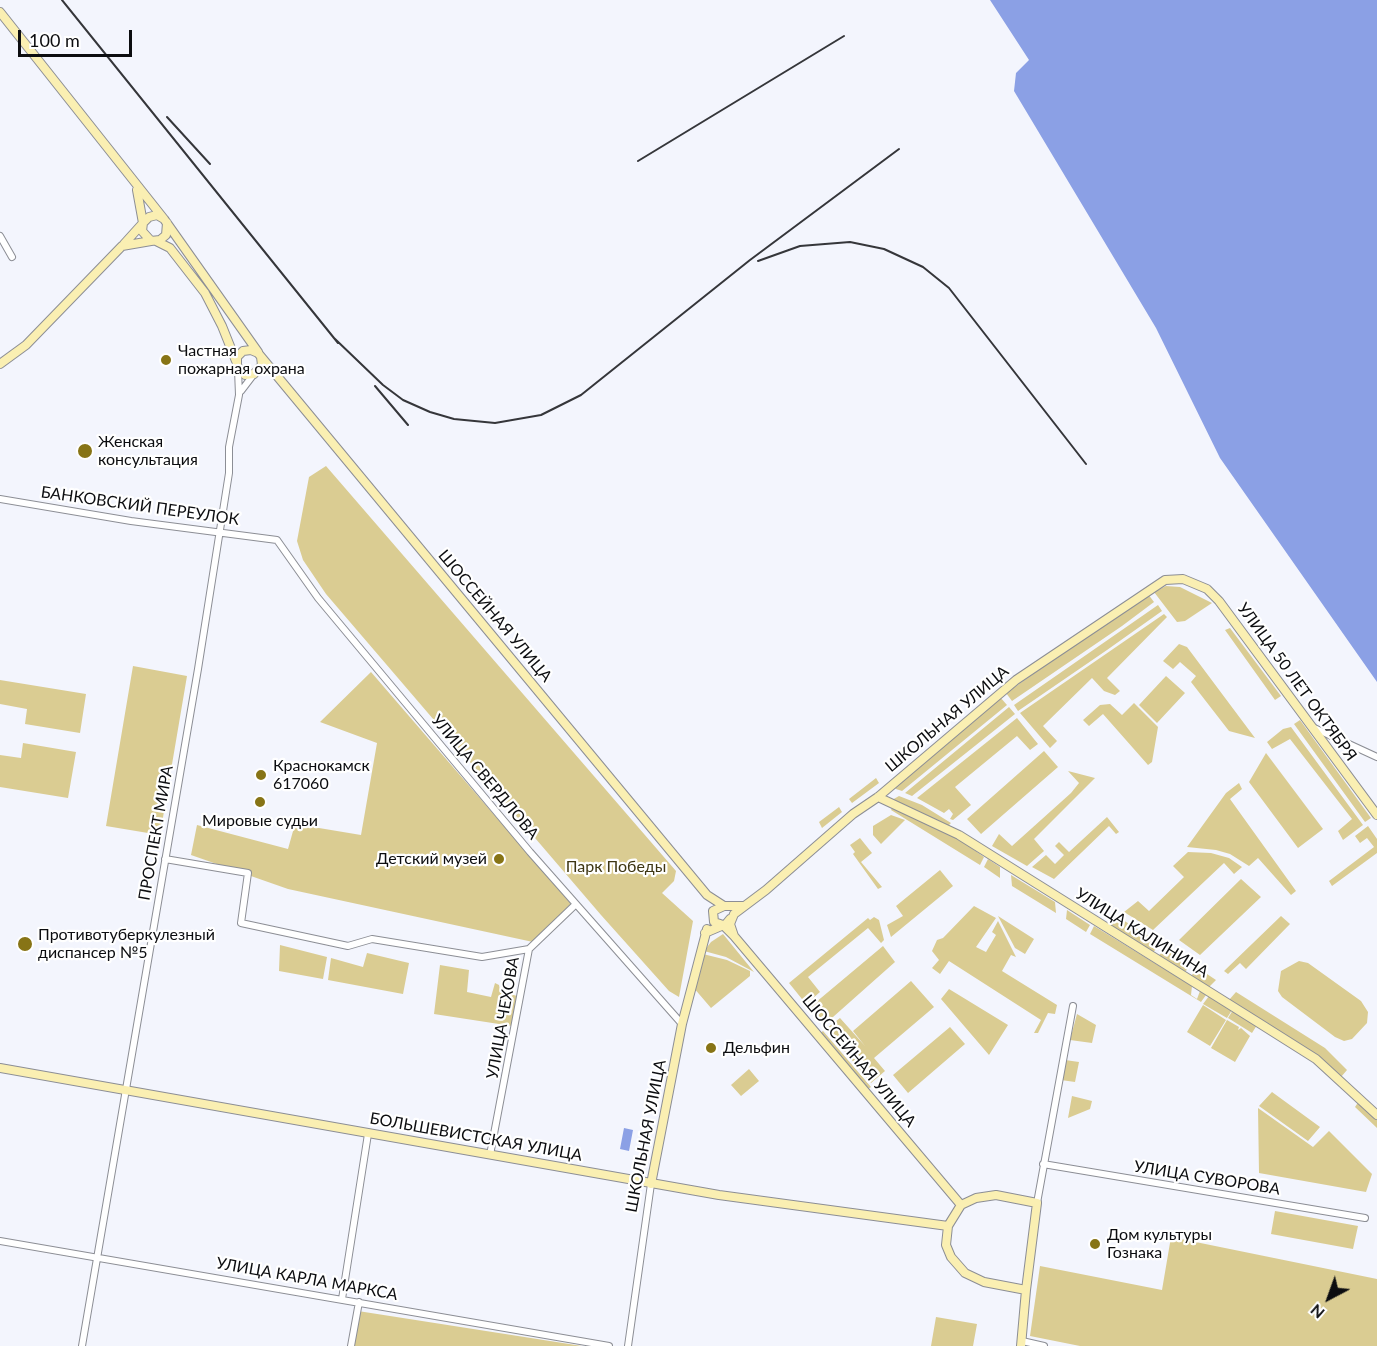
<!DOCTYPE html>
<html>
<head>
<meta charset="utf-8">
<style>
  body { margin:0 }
  #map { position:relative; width:1377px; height:1346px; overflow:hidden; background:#f3f5fd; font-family:Lato,sans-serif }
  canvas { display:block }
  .north { position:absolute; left:1299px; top:1268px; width:60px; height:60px; -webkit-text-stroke:4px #fff; paint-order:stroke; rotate:221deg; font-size:16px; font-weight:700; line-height:24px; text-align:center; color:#0c0d10 }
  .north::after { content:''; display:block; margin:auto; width:21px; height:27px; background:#0c0d10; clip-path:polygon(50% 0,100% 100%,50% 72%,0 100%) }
  .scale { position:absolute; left:18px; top:30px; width:114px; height:27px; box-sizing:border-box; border:3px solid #0c0d10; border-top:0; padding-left:8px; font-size:18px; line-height:21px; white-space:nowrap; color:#0c0d10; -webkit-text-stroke:4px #fff; paint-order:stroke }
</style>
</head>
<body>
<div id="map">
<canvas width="1377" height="1346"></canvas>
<div class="north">N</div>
<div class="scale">100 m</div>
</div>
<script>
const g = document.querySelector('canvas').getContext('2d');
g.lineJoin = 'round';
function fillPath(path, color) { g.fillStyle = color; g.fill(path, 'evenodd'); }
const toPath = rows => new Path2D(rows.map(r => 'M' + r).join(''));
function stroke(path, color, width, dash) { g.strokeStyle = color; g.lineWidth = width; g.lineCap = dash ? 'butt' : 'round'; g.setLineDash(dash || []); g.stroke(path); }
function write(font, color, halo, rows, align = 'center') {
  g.font = font + ' Lato,sans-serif'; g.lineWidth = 4.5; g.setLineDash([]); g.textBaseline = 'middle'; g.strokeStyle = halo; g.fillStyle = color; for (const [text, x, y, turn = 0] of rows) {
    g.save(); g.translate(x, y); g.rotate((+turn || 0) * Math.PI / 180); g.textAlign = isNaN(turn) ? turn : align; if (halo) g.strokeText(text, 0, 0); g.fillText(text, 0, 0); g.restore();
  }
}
fillPath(toPath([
  [326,466,676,871,674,881,662,893,693,921,679,997,669,991,601,915,326,594,303,560,297,541,309,477],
  [1166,586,1180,587,1212,603,1185,621,1177,622,1154,592],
  [1148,594,1154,602,1122,626,1012,701,1006,693],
  [1158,605,1162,611,1107,650,1018,711,1014,705],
  [1164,614,1167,617,1107,678,1120,691,1115,695,1104,691,1092,678,1043,726,1057,741,1050,748,1020,713],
  [1230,628,1281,696,1275,700,1225,630],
  [1179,644,1187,647,1255,738,1229,731,1191,682,1196,676,1180,662,1173,669,1163,661],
  [133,666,187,676,160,835,106,826],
  [371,672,572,905,533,942,288,889,191,855,197,825,288,849,295,824,361,835,377,743,320,722],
  [1166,676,1185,693,1157,723,1139,705],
  [0,680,86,694,80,733,25,724,27,709,0,704],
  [1000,697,1007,705,902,791,896,789,894,787],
  [1134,703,1158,727,1152,762,1148,765,1103,714,1089,726,1083,720,1100,705,1110,704,1122,715],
  [1009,707,1015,714,912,796,905,793],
  [1017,718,1038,744,1030,750,1017,736,955,787,971,805,953,820,950,819,953,814,949,809,944,813,917,798],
  [1300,720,1371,818,1365,822,1294,724],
  [1291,727,1363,825,1343,840,1338,831,1352,819,1290,739,1272,749,1267,742,1283,729],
  [23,743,76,752,68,798,0,787,0,755,21,758],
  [1044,751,1058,767,981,834,967,819],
  [1266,753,1323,829,1298,848,1249,782],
  [1068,771,1095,778,1034,839,1044,851,1027,866,992,846,999,834,1012,846,1071,793,1079,783],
  [876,778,879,783,852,803,849,799],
  [1239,783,1242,789,1230,799,1296,891,1291,895,1258,858,1249,866,1230,854,1216,850,1187,847,1226,793],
  [899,796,922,805,951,823,948,826,892,800],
  [839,807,842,812,822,828,819,822],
  [892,808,940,828,963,842,984,857,980,865,891,810],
  [891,815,905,820,881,844,873,835,873,826],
  [1107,817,1119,832,1116,834,1109,826,1054,879,1032,867,1046,855,1055,864,1064,855,1055,846,1059,842,1069,852],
  [1368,826,1377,839,1377,853,1332,886,1329,881,1374,847,1367,838,1360,843,1355,836],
  [860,838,872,853,861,862,882,887,878,889,853,854,855,852,850,845],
  [1188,852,1211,853,1229,858,1242,867,1234,874,1224,863,1153,930,1124,912,1138,901,1149,911,1184,877,1173,866],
  [988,859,1000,867,1000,878,984,867],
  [940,870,953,886,891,937,887,925,903,916,896,906],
  [1011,875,1055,902,1056,913,1012,886],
  [1241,879,1261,897,1200,955,1179,940],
  [974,906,996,918,976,947,986,952,996,935,992,932,998,921,1016,957,1011,955,1002,971,1057,1005,1055,1014,1048,1013,1038,1033,1034,1033,1041,1020,949,961,940,974,932,968,939,960,932,951,937,940,943,938],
  [1067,910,1090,925,1086,932,1066,919],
  [998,916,1034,939,1025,954,1015,948],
  [1281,916,1290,924,1246,969,1240,963,1228,974,1224,971],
  [874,917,879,920,884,940,881,943,868,928,808,977,820,992,806,1004,789,983,868,918,870,920],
  [1118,917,1162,944,1153,952,1109,925],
  [1094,926,1192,986,1191,995,1197,999,1200,991,1206,995,1201,1002,1090,934],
  [723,934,754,972,726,957,704,951,711,942],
  [280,945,327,957,323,979,279,971],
  [883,946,895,962,824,1025,809,1008],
  [1167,948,1192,964,1185,972,1158,956],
  [367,953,409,963,403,994,328,980,331,958,363,967],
  [703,954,727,960,750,971,750,976,711,1008,693,987],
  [1299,961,1308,963,1361,1001,1368,1012,1367,1023,1352,1039,1344,1041,1335,1037,1282,997,1278,991,1281,971],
  [440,965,469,970,467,992,491,997,495,983,499,985,500,991,517,996,512,1026,434,1014],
  [1198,968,1216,980,1209,987,1191,976],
  [911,981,934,1007,874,1058,885,1071,871,1083,826,1029,840,1018,865,1046,853,1031],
  [949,989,1008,1025,989,1055,941,999],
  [1236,992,1325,1048,1347,1070,1341,1077,1229,1000],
  [1209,996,1232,1010,1227,1018,1203,1004],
  [1203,1005,1226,1020,1210,1046,1187,1032],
  [1233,1010,1257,1025,1252,1033,1228,1018],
  [1077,1014,1096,1025,1092,1043,1070,1040],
  [1227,1020,1239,1027,1238,1030,1241,1028,1250,1036,1235,1062,1211,1048],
  [950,1027,965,1044,908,1093,893,1075],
  [823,1031,871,1087,867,1090,819,1034],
  [1065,1060,1079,1062,1075,1082,1061,1080],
  [749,1069,759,1081,741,1096,731,1085],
  [1272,1092,1320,1127,1308,1141,1259,1106],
  [1072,1096,1092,1101,1090,1109,1068,1118],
  [1359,1101,1377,1119,1377,1128,1355,1107],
  [1258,1108,1313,1147,1329,1131,1372,1174,1366,1192,1259,1173],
  [1275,1211,1358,1226,1353,1249,1271,1234],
  [1171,1237,1377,1279,1377,1346,1080,1346,1030,1336,1040,1266,1162,1290],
  [358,1311,582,1346,352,1346],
  [936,1317,977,1324,973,1346,931,1346]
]), '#dacc92');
fillPath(toPath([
  [990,0,1377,0,1377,682,1220,458,1156,328,1014,91,1016,73,1029,60],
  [624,1128,633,1130,629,1151,620,1149]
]), '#8ba0e5');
const street = toPath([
  [0,236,12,257],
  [241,391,254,374],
  [0,499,131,521,277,540,318,598,530,852,682,1024],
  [1312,727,1377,757],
  [165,859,248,873,241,923,348,946,372,939,482,957,529,949],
  [490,1155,529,949,576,904],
  [1043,1164,1365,1218],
  [1037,1203,1073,1006],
  [0,1241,609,1346],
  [342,1299,368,1134],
  [1022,1341,1044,1346],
  [82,1346,198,669,229,473,229,447,239,395,238,370],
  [351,1346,359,1302],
  [628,1346,651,1184]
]);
const secondary = toPath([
  [0,12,164,219],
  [167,223,166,235,160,240,151,241,142,231,143,223,149,217,157,215,164,219,258,352],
  [156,241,170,248,205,293,222,326,236,361],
  [124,244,143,223,137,190],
  [261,357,262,365,254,374,245,375,237,366,237,357,243,351,251,350,258,353,707,895,724,906,744,906],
  [0,364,26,345,122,246,151,241],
  [878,797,959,835,1259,1023,1316,1059,1377,1115],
  [724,906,713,911,714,922,723,925,734,936,961,1205],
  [705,933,726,924,730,919],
  [734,936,730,924,734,914,766,890,853,814,878,797,1016,680,1165,580,1183,579,1207,589,1219,601,1377,815],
  [0,1068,719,1195,948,1226],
  [651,1184,682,1024,707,929],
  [996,1195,1037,1203,1026,1290,984,1282,965,1273,951,1257,946,1245,948,1226,961,1205,976,1198,996,1195],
  [1021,1346,1026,1290]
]);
stroke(street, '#8c8e95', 8);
stroke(secondary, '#8c8e95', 10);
stroke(street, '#fff', 6);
stroke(secondary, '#faefb2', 8);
stroke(toPath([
  [62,0,338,343],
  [167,117,210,164],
  [638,161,844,36],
  [758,261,800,246,850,242,884,249,923,267,949,288,1086,464],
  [334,338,383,385,403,400,430,412,454,419,495,423,541,415,581,395,750,260,899,149],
  [375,386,408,425]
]), '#35363a', 2);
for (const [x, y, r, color] of [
  [166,360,6,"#877416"],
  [85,451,8,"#877416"],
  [261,775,6,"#877416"],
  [260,802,6,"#877416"],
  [499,859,6,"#877416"],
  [25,944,8,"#877416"],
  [711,1048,6,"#877416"],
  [1095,1244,6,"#877416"]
]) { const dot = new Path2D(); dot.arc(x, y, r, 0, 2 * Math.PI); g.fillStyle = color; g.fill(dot); stroke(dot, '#fff', 2); }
write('16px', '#0c0d10', '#fff', [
  ["Частная",178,351],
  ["пожарная охрана",178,369],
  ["Женская",98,442],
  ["консультация",98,460],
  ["Краснокамск",273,766],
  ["617060",273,784],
  ["Мировые судьи",260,821,"center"],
  ["Детский музей",487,859,"right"],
  ["Противотуберкулезный",38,935],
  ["диспансер №5",38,953],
  ["Дельфин",723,1048],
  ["Дом культуры",1107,1235],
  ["Гознака",1107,1253]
], 'left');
write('16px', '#0c0d10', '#fff', [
  ["БАНКОВСКИЙ ПЕРЕУЛОК",140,506,8],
  ["ШОССЕЙНАЯ УЛИЦА",495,616,50],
  ["УЛИЦА 50 ЛЕТ ОКТЯБРЯ",1297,682,54],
  ["ШКОЛЬНАЯ УЛИЦА",947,719,-40],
  ["УЛИЦА СВЕРДЛОВА",485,777,50],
  ["ПРОСПЕКТ МИРА",156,833,-80],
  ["УЛИЦА КАЛИНИНА",1142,933,32],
  ["УЛИЦА ЧЕХОВА",503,1018,-80],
  ["ШОССЕЙНАЯ УЛИЦА",859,1061,50],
  ["ШКОЛЬНАЯ УЛИЦА",646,1136,-79],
  ["БОЛЬШЕВИСТСКАЯ УЛИЦА",476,1137,10],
  ["УЛИЦА СУВОРОВА",1207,1178,9],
  ["УЛИЦА КАРЛА МАРКСА",307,1279,10]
]);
write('16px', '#3e3613', '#fff', [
  ["Парк Победы",616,867]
]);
</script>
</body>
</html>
